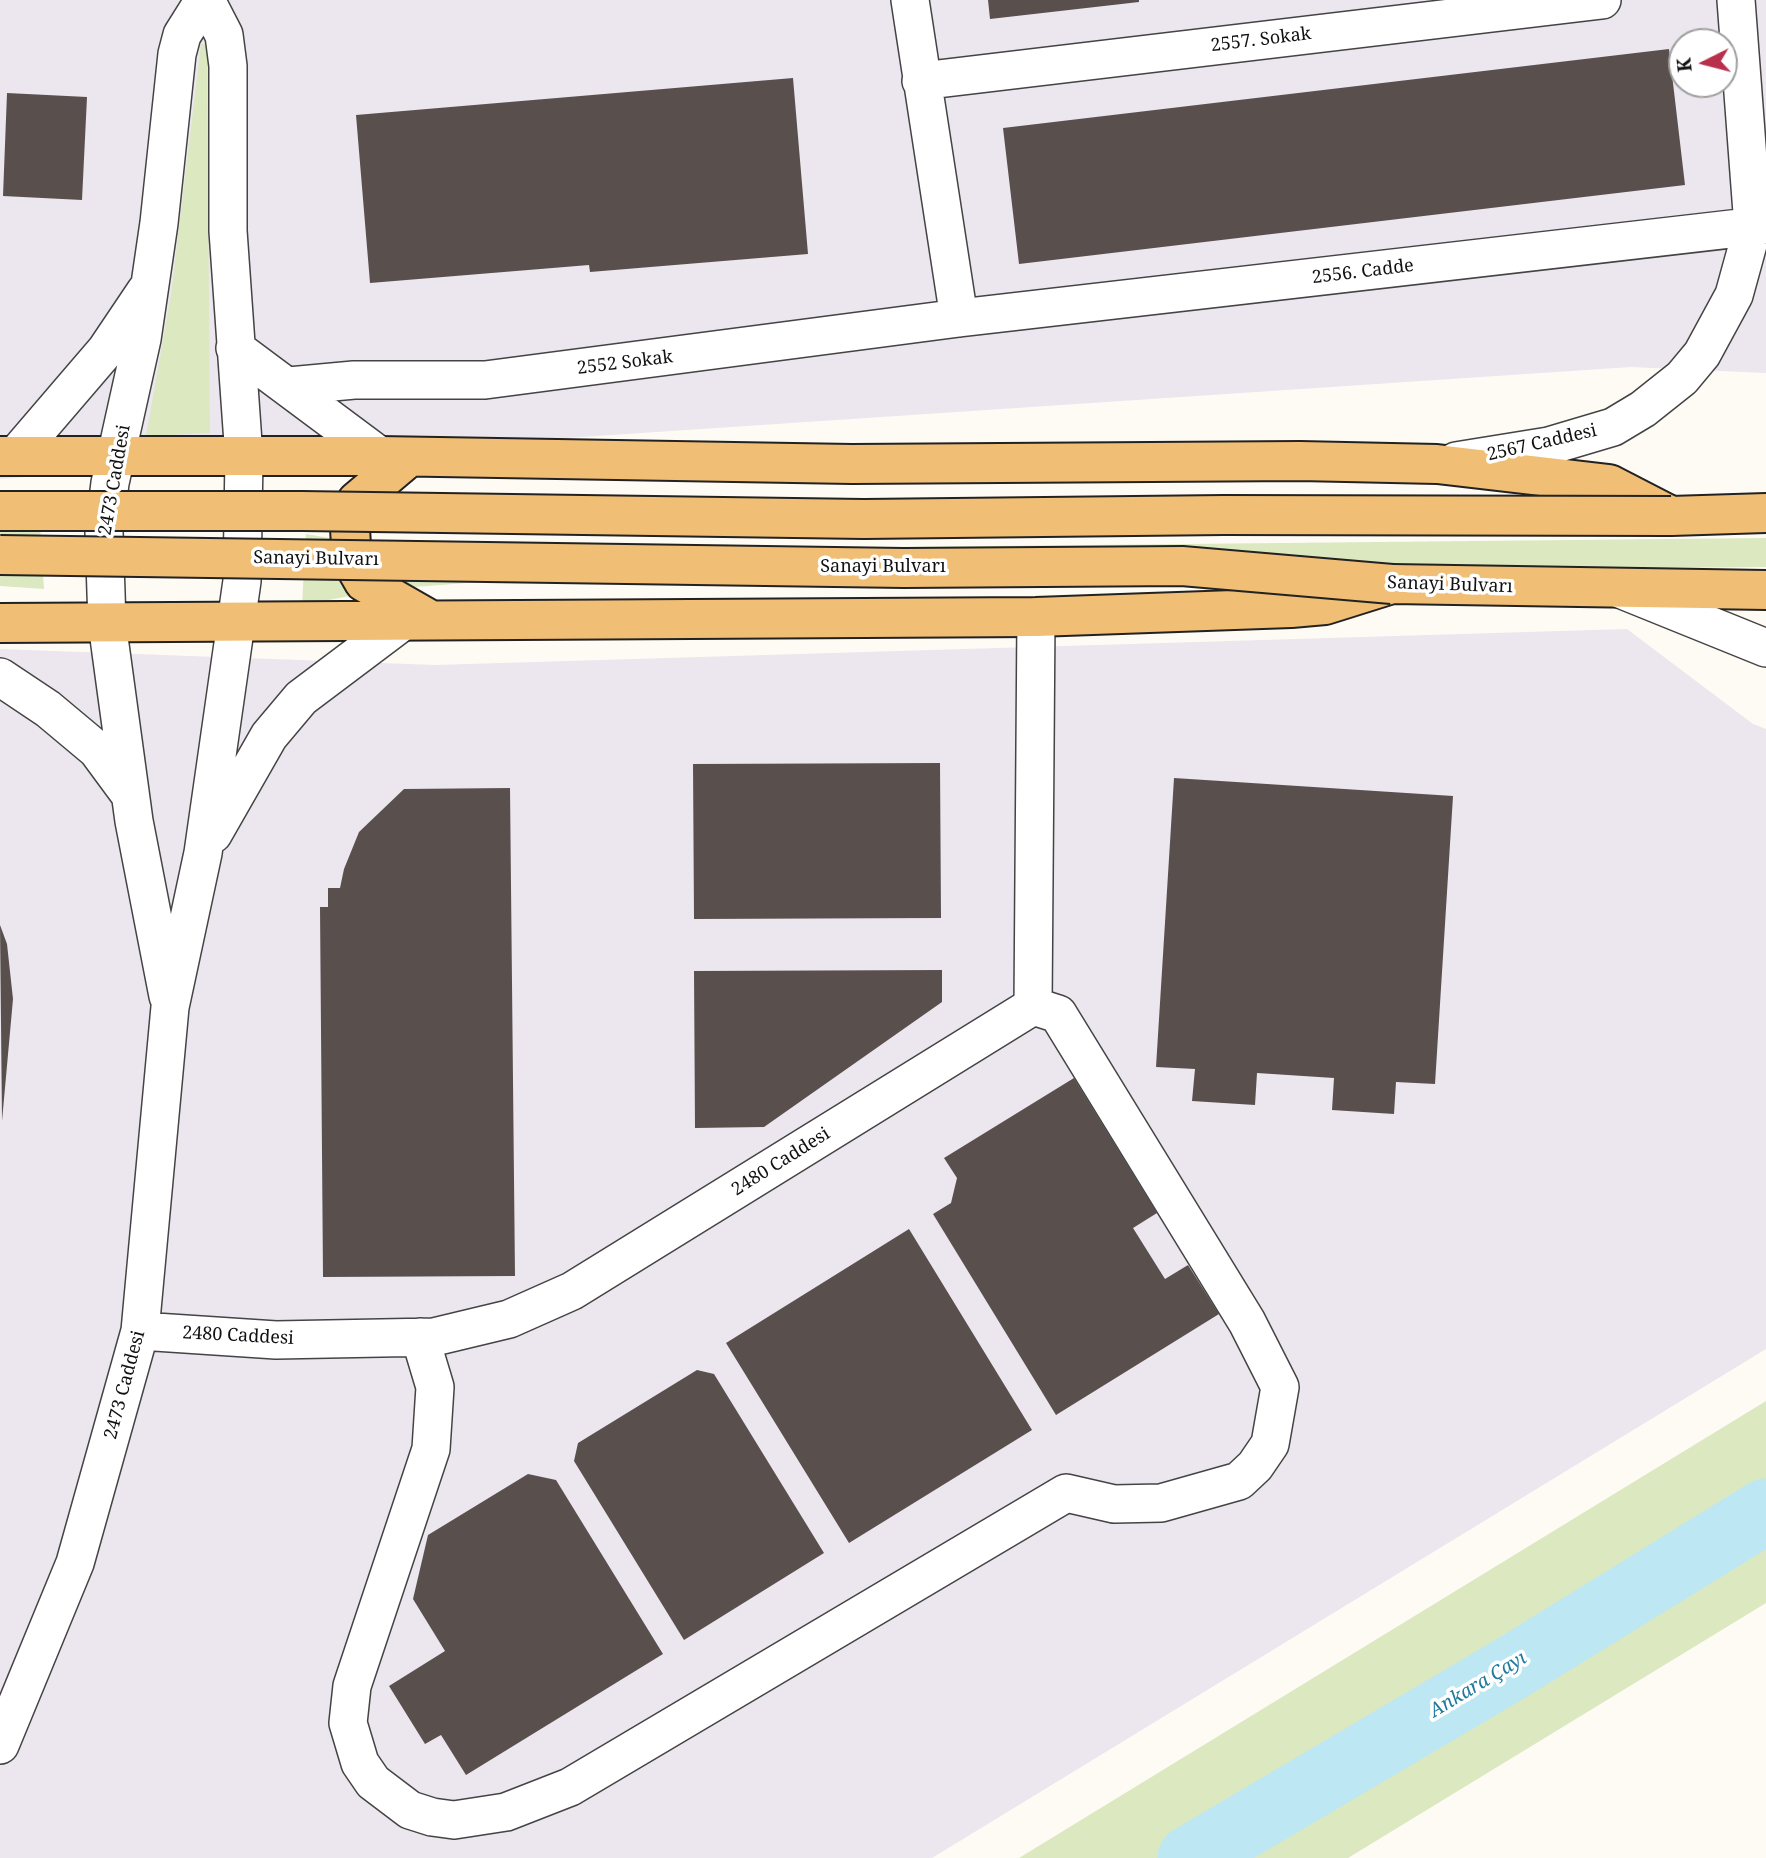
<!DOCTYPE html>
<html>
<head>
<meta charset="utf-8">
<style>
  body { margin:0 }
  #map { position:relative; width:1766px; height:1858px; overflow:hidden; background:#fefbf5; font-family:"Noto Serif",serif }
  canvas { display:block }
  .north { position:absolute; left:1668px; top:28px; width:70px; height:70px; box-sizing:border-box; background:#fff; border:2px solid #a0a0a0; border-radius:50%; rotate:264deg; font-size:19px; font-weight:700; line-height:28px; text-align:center; color:#111 }
  .north::after { content:''; display:block; margin:auto; width:24px; height:32px; background:#b9304d; clip-path:polygon(50% 0,100% 100%,50% 72%,0 100%) }
</style>
</head>
<body>
<div id="map">
<canvas width="1766" height="1858"></canvas>
<div class="north">K</div>
</div>
<script>
const g = document.querySelector('canvas').getContext('2d');
g.lineJoin = 'round';
function fillPath(path, color) { g.fillStyle = color; g.fill(path, 'evenodd'); }
const toPath = rows => new Path2D(rows.map(r => 'M' + r).join(''));
function stroke(path, color, width, dash) { g.strokeStyle = color; g.lineWidth = width; g.lineCap = dash ? 'butt' : 'round'; g.setLineDash(dash || []); g.stroke(path); }
function write(font, color, halo, rows, align = 'center') {
  g.font = font + ' "Noto Serif",serif'; g.lineWidth = 7; g.setLineDash([]); g.textBaseline = 'middle'; g.strokeStyle = halo; g.fillStyle = color; for (const [text, x, y, turn = 0] of rows) {
    g.save(); g.translate(x, y); g.rotate((+turn || 0) * Math.PI / 180); g.textAlign = isNaN(turn) ? turn : align; if (halo) g.strokeText(text, 0, 0); g.fillText(text, 0, 0); g.restore();
  }
}
fillPath(toPath([
  [0,0,1766,0,1766,373,1631,367,237,460,0,479],
  [1682,42,1724,42,1724,84,1682,84],
  [1627,629,1753,724,1766,729,1766,1349,932,1858,0,1858,0,649,435,665]
]), '#ece6ee');
fillPath(toPath([
  [201,44,207,44,210,433,146,436,171,295],
  [40,527,44,589,0,586,0,531],
  [306,534,353,542,506,551,1766,538,1766,567,534,578,387,589,302,605],
  [1766,1401,1766,1603,1348,1858,1019,1858]
]), '#dbe8c0');
stroke(toPath([
  [1190,1858,1510,1669,1766,1511]
]), '#bde7f3', 65);
fillPath(toPath([
  [988,0,1139,0,1139,2,990,19],
  [1669,49,1685,185,1019,264,1003,128],
  [793,78,808,254,590,272,589,265,370,283,356,115],
  [7,93,87,97,82,200,3,196],
  [940,763,941,918,694,919,693,764],
  [1174,778,1453,796,1435,1084,1396,1082,1394,1114,1332,1110,1334,1078,1257,1073,1255,1105,1192,1101,1195,1069,1156,1067],
  [510,788,515,1276,323,1277,320,907,328,907,328,888,340,888,344,869,359,832,404,789],
  [0,925,7,944,13,999,2,1121],
  [942,970,942,1002,764,1127,695,1128,694,971],
  [1074,1078,1157,1213,1133,1228,1165,1279,1188,1265,1219,1314,1056,1415,933,1214,951,1203,957,1178,944,1158],
  [909,1229,1032,1430,849,1543,726,1343],
  [697,1370,714,1374,824,1553,684,1640,574,1461,578,1443],
  [528,1474,556,1480,663,1654,466,1775,441,1735,425,1744,389,1686,445,1651,413,1599,428,1535]
]), '#59504e');
const minor = toPath([
  [910,0,959,318],
  [921,81,1602,0],
  [235,348,380,456],
  [289,386,354,380,485,380,959,318,1766,225],
  [16,455,106,350,145,292],
  [1456,461,1549,446,1613,427,1643,409,1682,378,1702,354,1734,295,1753,226,1736,0],
  [1620,589,1766,648],
  [0,677,48,709,97,750,128,792],
  [213,834,269,736,301,698,406,619],
  [168,996,134,821,107,623,104,532,110,483,142,339,159,223,177,54,182,35,204,0],
  [140,1331,276,1340,434,1337,509,1319,572,1291,1033,1006,1036,617],
  [420,1337,435,1387,431,1449,352,1686,348,1723,360,1763,373,1782,410,1810,432,1817,454,1820,506,1812,570,1787,1066,1493,1114,1504,1161,1503,1239,1481,1255,1466,1270,1444,1280,1387,1247,1322,1058,1014,1033,1006],
  [0,1745,75,1563,140,1331,170,1007,203,853,242,581,244,457,228,231,228,66,224,35,206,0]
]);
const major = toPath([
  [0,456,380,456,852,464,1300,461,1437,464,1609,484,1671,516,1766,513],
  [409,457,357,501,350,528,351,546,356,568,364,582,427,618],
  [0,623,1036,617,1291,608,1325,605,1392,584,1766,590]
]);
stroke(minor, '#444', 40);
stroke(major, '#222', 42);
stroke(minor, '#fff', 37);
stroke(major, '#f0be74', 38);
const majorBridge = toPath([
  [0,511,302,511,864,519,1224,515,1671,516],
  [0,555,904,568,1182,566,1392,584]
]);
stroke(majorBridge, '#222', 42, []);
stroke(majorBridge, '#f0be74', 38);
write('18px', '#111', '#fff', [
  ["2557. Sokak",1261,40,-7],
  ["2556. Cadde",1363,272,-7],
  ["2552 Sokak",625,363,-7],
  ["2567 Caddesi",1542,443,-13],
  ["2473 Caddesi",115,480,-80],
  ["Sanayi Bulvarı",316,559,1],
  ["Sanayi Bulvarı",883,567],
  ["Sanayi Bulvarı",1450,585,2],
  ["2480 Caddesi",781,1162,-32],
  ["2480 Caddesi",238,1336,3],
  ["2473 Caddesi",125,1385,-75]
]);
write('italic 19px', '#207a9c', '#fff', [
  ["Ankara Çayı",1478,1685,-31]
]);
</script>
</body>
</html>
